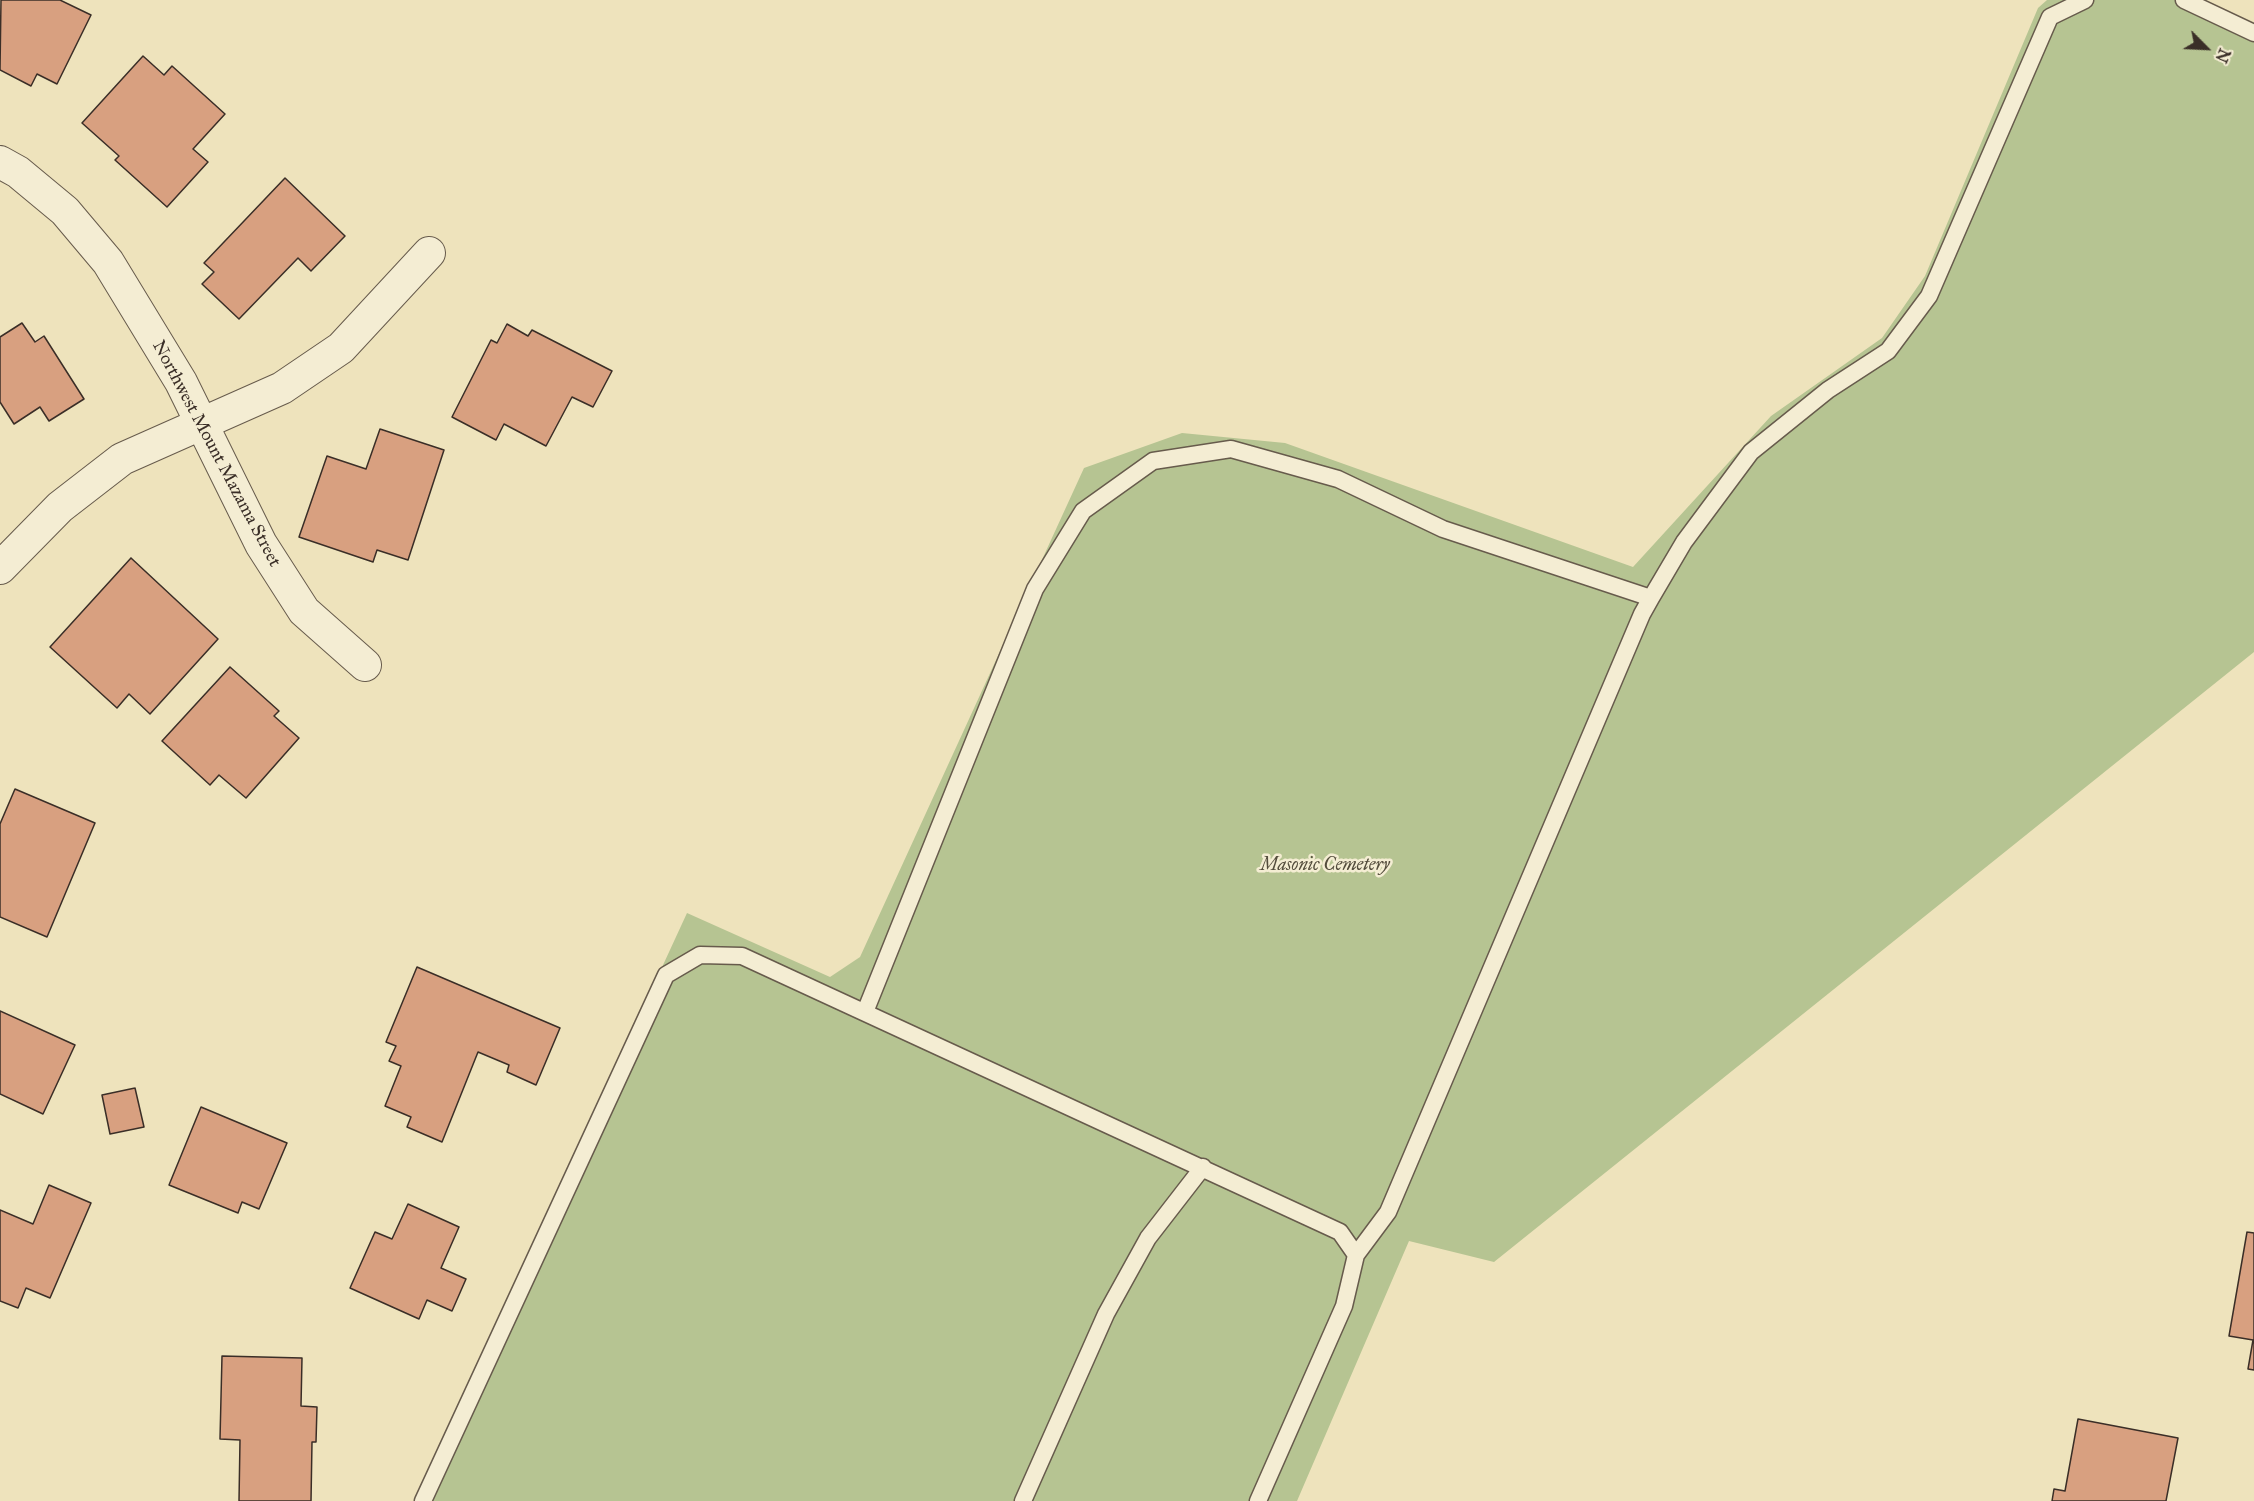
<!DOCTYPE html>
<html>
<head>
<meta charset="utf-8">
<style>
  body { margin:0 }
  #map { position:relative; width:2254px; height:1501px; overflow:hidden; background:#eee3bc; font-family:"IM FELL Great Primer",serif }
  canvas { display:block }
  .north { position:absolute; left:2176px; top:18px; width:60px; height:60px; -webkit-text-stroke:4px #f4edd3; paint-order:stroke; rotate:114deg; font-size:16px; font-weight:700; line-height:24px; text-align:center; color:#3a2e27 }
  .north::after { content:''; display:block; margin:auto; width:21px; height:27px; background:#3a2e27; clip-path:polygon(50% 0,100% 100%,50% 72%,0 100%) }
</style>
</head>
<body>
<div id="map">
<canvas width="2254" height="1501"></canvas>
<div class="north">N</div>
</div>
<script>
const g = document.querySelector('canvas').getContext('2d');
g.lineJoin = 'round';
function fillPath(path, color) { g.fillStyle = color; g.fill(path, 'evenodd'); }
const toPath = rows => new Path2D(rows.map(r => 'M' + r).join(''));
function stroke(path, color, width, dash) { g.strokeStyle = color; g.lineWidth = width; g.lineCap = dash ? 'butt' : 'round'; g.setLineDash(dash || []); g.stroke(path); }
function write(font, color, halo, rows, align = 'center') {
  g.font = font + ' "IM FELL Great Primer",serif'; g.lineWidth = 5; g.setLineDash([]); g.textBaseline = 'middle'; g.strokeStyle = halo; g.fillStyle = color; for (const [text, x, y, turn = 0] of rows) {
    g.save(); g.translate(x, y); g.rotate((+turn || 0) * Math.PI / 180); g.textAlign = isNaN(turn) ? turn : align; if (halo) g.strokeText(text, 0, 0); g.fillText(text, 0, 0); g.restore();
  }
}
fillPath(toPath([
  [2047,0,2205,0,2254,24,2254,652,1494,1262,1409,1241,1297,1501,416,1501,687,913,830,977,860,957,1084,468,1182,433,1285,443,1633,567,1771,416,1882,338,1925,276,2038,8]
]), '#b6c492');
const building = toPath([
  [1,0,60,0,91,15,57,84,37,74,31,86,0,70,1,0],
  [143,56,164,75,172,66,225,114,193,149,208,162,167,207,115,160,119,156,82,123,143,56],
  [285,178,345,236,311,271,298,258,239,319,202,284,214,272,204,263,285,178],
  [22,323,35,342,44,336,84,399,49,421,40,407,14,424,0,402,0,337,22,323],
  [507,324,528,336,532,330,612,371,593,407,572,397,546,446,504,424,496,440,452,417,491,340,497,343,507,324],
  [380,429,444,450,408,560,377,550,373,562,299,537,327,456,366,469,380,429],
  [131,558,218,639,150,714,129,694,117,708,50,647,131,558],
  [230,667,279,711,274,716,299,738,246,798,219,775,210,785,162,741,230,667],
  [15,789,95,823,47,937,0,917,0,824,15,789],
  [417,967,560,1028,536,1085,507,1072,509,1065,478,1052,442,1142,407,1127,411,1117,385,1106,401,1066,389,1061,396,1046,386,1042,417,967],
  [0,1011,75,1045,43,1114,0,1094,0,1011],
  [135,1088,144,1127,110,1134,102,1095,135,1088],
  [201,1107,287,1143,259,1209,242,1202,238,1213,169,1185,201,1107],
  [49,1185,91,1203,50,1298,26,1288,18,1308,0,1301,0,1210,33,1224,49,1185],
  [408,1204,459,1227,441,1268,466,1279,452,1311,427,1300,419,1319,350,1288,375,1232,392,1239,408,1204],
  [2247,1232,2254,1233,2254,1370,2248,1369,2253,1340,2229,1336,2247,1232],
  [222,1356,302,1358,301,1406,317,1407,316,1442,312,1442,311,1501,239,1501,240,1440,220,1439,222,1356],
  [2078,1419,2178,1438,2166,1501,2052,1501,2054,1489,2065,1491,2078,1419]
]);
fillPath(building, '#d8a080');
stroke(building, '#3a2e27', 1.5);
const service = toPath([
  [2184,0,2254,33],
  [865,1012,1035,589,1083,511,1153,461,1231,449,1338,479,1443,529,1651,598],
  [1356,1255,1388,1212,1642,614,1651,598,1684,542,1751,452,1828,390,1888,351,1929,296,2050,17,2085,0],
  [423,1501,666,975,700,955,742,956,1340,1232,1356,1255,1344,1306,1258,1501],
  [1023,1501,1106,1314,1148,1238,1203,1167]
]);
const minor = toPath([
  [0,162,18,172,65,211,108,262,181,382,261,544,304,611,365,665],
  [0,568,60,507,122,459,282,388,341,348,429,253]
]);
stroke(service, '#675b4c', 19);
stroke(minor, '#675b4c', 34);
stroke(service, '#f4edd3', 16);
stroke(minor, '#f4edd3', 32);
write('18px', '#3a2e27', '#f4edd3', [
  ["Northwest Mount Mazama Street",216,454,62]
]);
write('italic 18px', '#534c3c', '#f4edd3', [
  ["Masonic Cemetery",1325,866]
]);
</script>
</body>
</html>
